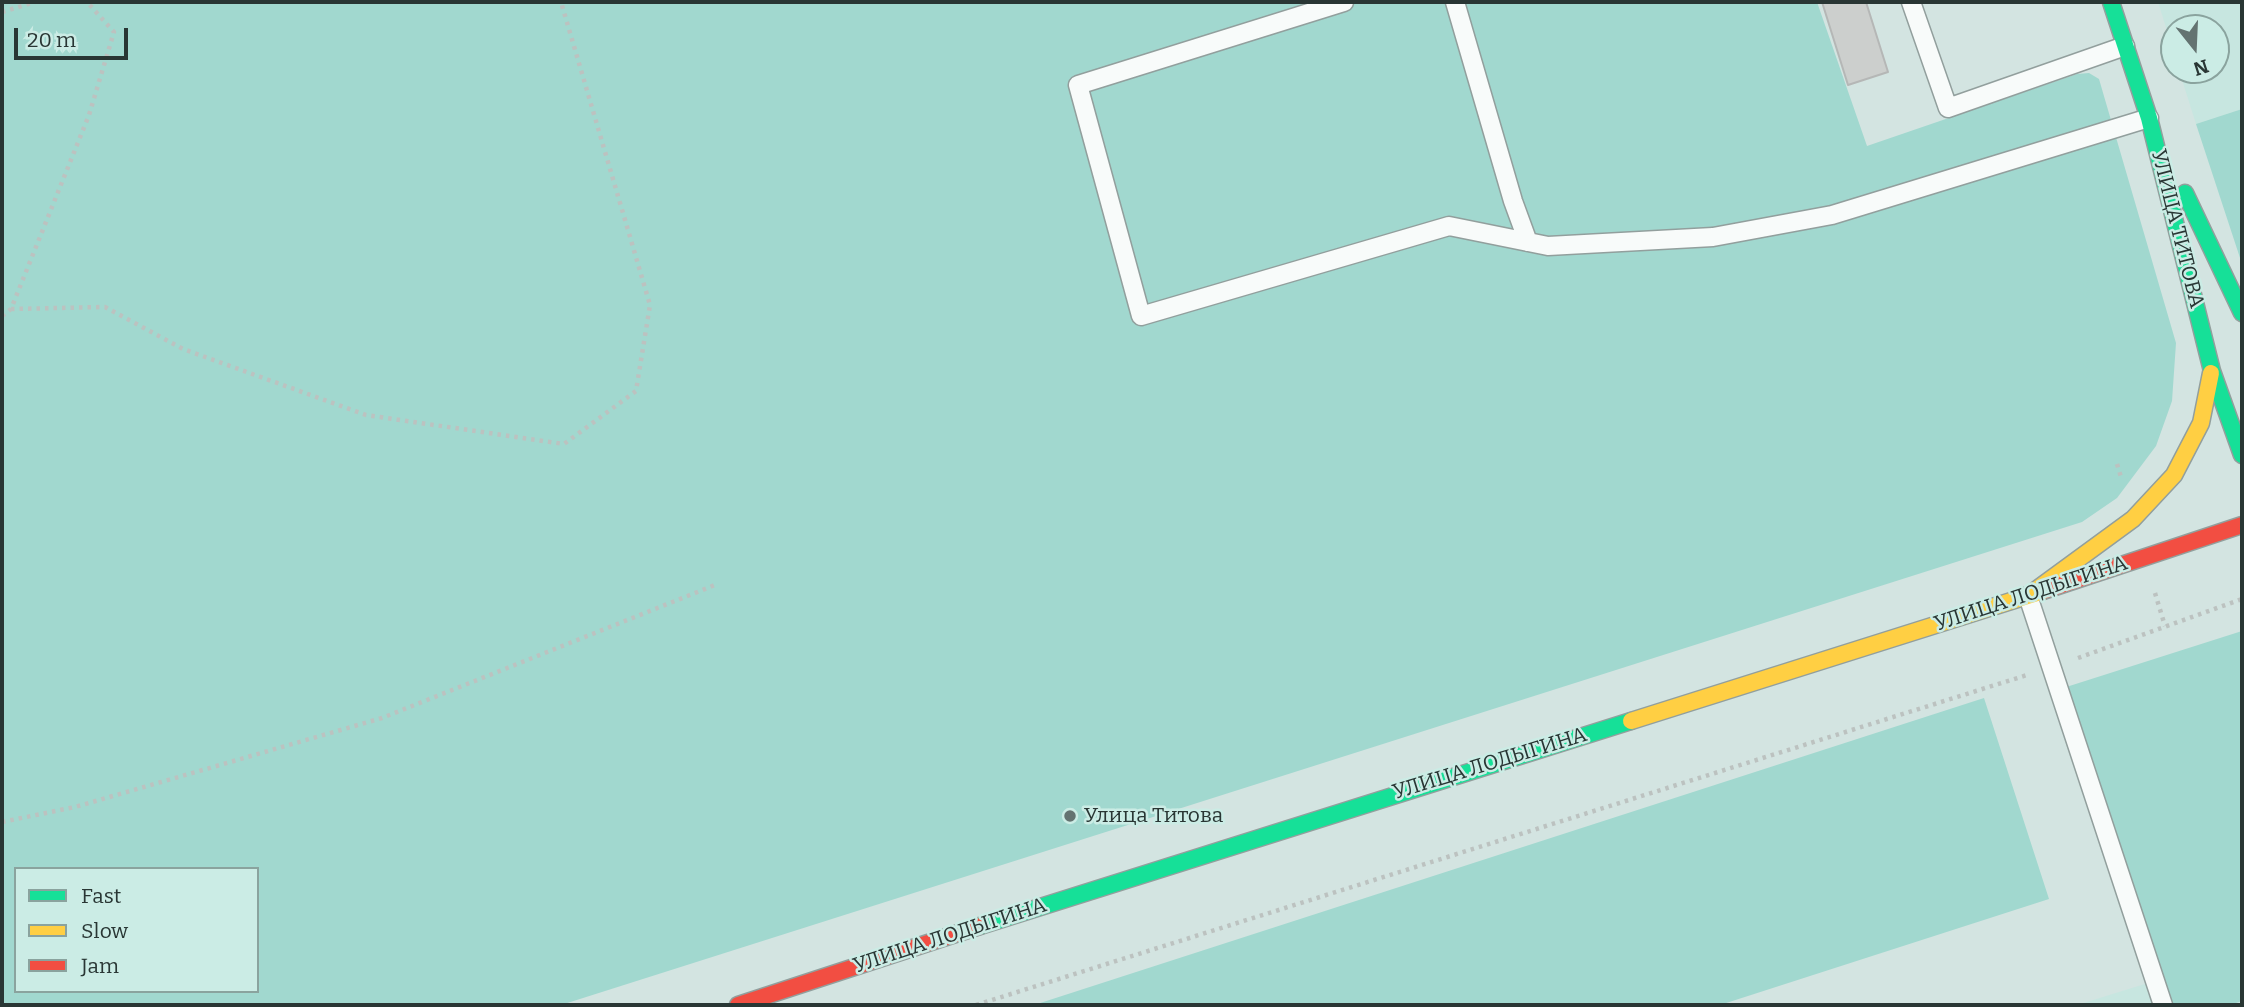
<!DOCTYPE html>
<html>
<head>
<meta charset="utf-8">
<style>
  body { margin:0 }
  #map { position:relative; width:2244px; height:1007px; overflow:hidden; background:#d3e4e1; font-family:Bitter,serif }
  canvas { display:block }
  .frame { position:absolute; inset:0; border:4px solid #293634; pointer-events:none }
  .legend { position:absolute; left:14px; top:867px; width:245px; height:126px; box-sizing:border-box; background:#cbece5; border:2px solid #8aa39e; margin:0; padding:9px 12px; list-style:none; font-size:21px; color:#293634 }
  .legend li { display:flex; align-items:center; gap:14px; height:35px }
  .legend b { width:35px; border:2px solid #8aa39e }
  .north { position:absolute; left:2160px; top:14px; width:70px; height:70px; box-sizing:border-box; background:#cbece5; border:2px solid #8aa39e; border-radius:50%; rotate:162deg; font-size:19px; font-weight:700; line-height:28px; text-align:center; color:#293634 }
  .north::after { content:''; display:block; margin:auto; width:24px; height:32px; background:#647371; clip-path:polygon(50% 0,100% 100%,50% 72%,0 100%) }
  .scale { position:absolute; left:14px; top:28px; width:114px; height:32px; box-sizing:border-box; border:4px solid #293634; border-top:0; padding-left:9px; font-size:21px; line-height:24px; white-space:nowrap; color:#293634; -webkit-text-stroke:5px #cbece5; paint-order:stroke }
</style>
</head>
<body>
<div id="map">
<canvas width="2244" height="1007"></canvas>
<div class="frame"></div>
<ul class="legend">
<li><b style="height:9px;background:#16e098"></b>Fast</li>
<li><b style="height:9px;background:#ffcf43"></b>Slow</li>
<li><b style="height:9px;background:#f24e42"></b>Jam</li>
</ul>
<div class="north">N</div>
<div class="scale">20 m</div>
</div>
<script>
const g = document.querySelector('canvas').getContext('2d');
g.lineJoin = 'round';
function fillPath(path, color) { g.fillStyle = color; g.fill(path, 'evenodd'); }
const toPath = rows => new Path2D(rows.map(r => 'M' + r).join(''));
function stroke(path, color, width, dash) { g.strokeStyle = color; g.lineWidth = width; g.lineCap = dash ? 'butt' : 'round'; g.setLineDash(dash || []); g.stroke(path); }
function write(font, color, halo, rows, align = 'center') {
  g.font = font + ' Bitter,serif'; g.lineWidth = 5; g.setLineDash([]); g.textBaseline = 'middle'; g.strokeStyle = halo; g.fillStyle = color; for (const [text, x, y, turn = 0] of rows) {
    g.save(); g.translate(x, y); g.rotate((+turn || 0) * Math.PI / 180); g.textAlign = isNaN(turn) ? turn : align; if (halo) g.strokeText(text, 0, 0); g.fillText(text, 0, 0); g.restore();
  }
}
fillPath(toPath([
  [2158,2,2242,2,2242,109,2196,124,2179,70,2216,70,2216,28,2174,28,2174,53],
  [2242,954,2242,1005,2077,1005]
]), '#c7e6e0');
fillPath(toPath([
  [2,2,1817,2,1867,146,2077,74,2089,73,2099,79,2176,343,2172,401,2156,446,2117,498,2082,522,561,1005,2,1005],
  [16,869,257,869,257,991,16,991],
  [2242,109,2242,264,2196,124],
  [2242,631,2242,1001,2230,1005,2162,1005,2060,689],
  [1984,698,2049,899,1720,1005,1034,1005]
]), '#a1d8cf');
const building = toPath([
  [1822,2,1866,2,1888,72,1848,85,1822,2]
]);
fillPath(building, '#cccfcd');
stroke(building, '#b5b7b6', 2);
const lane = toPath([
  [1344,2,1078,85,1141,316,1449,226,1548,246,1713,237,1832,215,2149,118],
  [1455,2,1513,201,1528,242],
  [1911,2,1948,108,2125,46],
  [2028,596,2163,1005]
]);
const fast = toPath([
  [2111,2,2149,118,2212,371,2242,455],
  [2185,193,2242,313],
  [980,926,1631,721]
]);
const slow = toPath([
  [2036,590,2133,519,2174,475,2201,423,2211,373],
  [1631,721,2043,591]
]);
const jam = toPath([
  [2043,591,2242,525],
  [738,1005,980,926]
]);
stroke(lane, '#929f9d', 21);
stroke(fast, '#929f9d', 19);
stroke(slow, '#929f9d', 19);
stroke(jam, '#929f9d', 19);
stroke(toPath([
  [2,12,35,2],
  [11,309,105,307,183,349,366,415,564,444,636,391,650,305,561,2],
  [2,316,11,309,89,115,114,32,87,2],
  [2117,464,2121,477],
  [2155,593,2165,626],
  [2078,658,2242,599],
  [2,822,75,807,382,718,715,585],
  [976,1005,2027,675]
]), '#bcc2c0', 4.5, [3.5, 5]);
stroke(lane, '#f8fbfa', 18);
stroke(fast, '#16e098', 16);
stroke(slow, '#ffcf43', 16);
stroke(jam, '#f24e42', 16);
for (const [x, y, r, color] of [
  [1070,816,7,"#647371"]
]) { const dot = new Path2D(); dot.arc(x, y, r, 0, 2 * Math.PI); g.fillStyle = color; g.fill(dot); stroke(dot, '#cbece5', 2.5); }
write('21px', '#293634', '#cbece5', [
  ["УЛИЦА ТИТОВА",2177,229,76],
  ["УЛИЦА ЛОДЫГИНА",2031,594,-18],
  ["УЛИЦА ЛОДЫГИНА",1490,764,-17],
  ["УЛИЦА ЛОДЫГИНА",950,936,-18]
]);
write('21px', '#293634', '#cbece5', [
  ["Улица Титова",1084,816]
], 'left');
</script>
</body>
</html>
